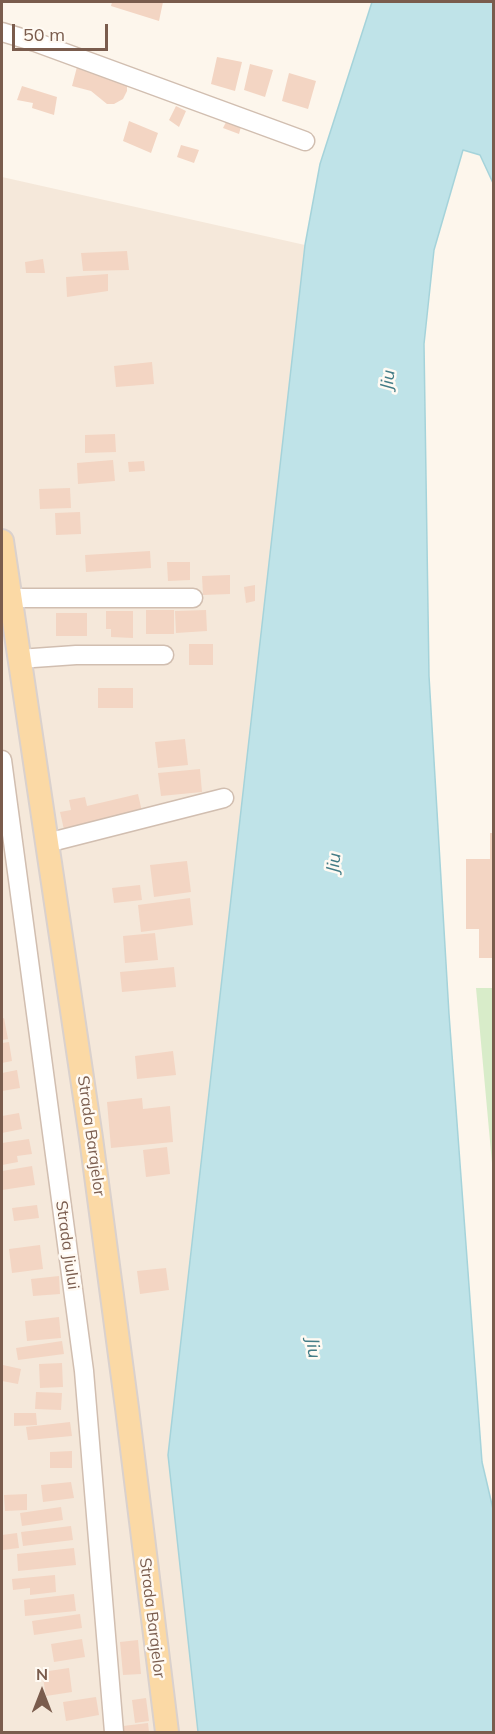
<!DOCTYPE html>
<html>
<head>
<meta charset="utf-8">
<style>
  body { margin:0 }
  #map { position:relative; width:495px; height:1734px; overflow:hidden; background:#fdf6ec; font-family:Mulish,sans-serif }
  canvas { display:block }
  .frame { position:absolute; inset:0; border:3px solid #7a5c4d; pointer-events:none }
  .north { position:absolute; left:12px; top:1662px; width:60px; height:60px; -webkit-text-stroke:4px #fffaf3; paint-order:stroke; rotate:0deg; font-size:16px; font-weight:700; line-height:24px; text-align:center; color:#7a5c4d }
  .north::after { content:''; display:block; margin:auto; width:21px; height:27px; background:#7a5c4d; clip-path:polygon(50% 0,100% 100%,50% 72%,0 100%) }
  .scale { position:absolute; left:12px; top:24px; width:96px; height:27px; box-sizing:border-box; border:3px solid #7a5c4d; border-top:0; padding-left:8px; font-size:18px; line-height:21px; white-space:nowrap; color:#7a5c4d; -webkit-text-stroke:4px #fffaf3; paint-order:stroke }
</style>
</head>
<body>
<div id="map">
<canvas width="495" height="1734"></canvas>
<div class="frame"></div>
<div class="north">N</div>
<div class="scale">50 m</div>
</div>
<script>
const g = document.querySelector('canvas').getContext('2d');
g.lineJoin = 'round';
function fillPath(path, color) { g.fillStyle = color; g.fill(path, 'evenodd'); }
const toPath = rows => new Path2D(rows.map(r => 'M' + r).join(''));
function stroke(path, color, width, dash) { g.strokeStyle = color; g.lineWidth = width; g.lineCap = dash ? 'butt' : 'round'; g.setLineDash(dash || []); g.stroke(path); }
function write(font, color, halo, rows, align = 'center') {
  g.font = font + ' Mulish,sans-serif'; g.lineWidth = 5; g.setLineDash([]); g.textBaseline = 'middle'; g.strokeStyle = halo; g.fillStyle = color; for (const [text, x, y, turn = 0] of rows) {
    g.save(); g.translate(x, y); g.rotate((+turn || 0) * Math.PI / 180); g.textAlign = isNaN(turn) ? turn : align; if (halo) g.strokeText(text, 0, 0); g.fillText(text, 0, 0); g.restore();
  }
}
fillPath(toPath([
  [2,177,305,245,168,1455,198,1732,2,1732]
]), '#f5e8da');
fillPath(toPath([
  [476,988,493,988,493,1179,493,1174]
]), '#d8ecc9');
const water = toPath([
  [372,2,493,2,493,183,480,155,463,150,434,250,424,344,429,676,449,1014,482,1462,493,1509,493,1732,198,1732,168,1455,305,245,320,164,372,2]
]);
fillPath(water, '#bfe3e8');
stroke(water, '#a5d3da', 1.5);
fillPath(toPath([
  [112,2,163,2,159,21,111,6],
  [217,57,242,62,235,91,211,84],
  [250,64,273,70,265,97,244,90],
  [77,67,127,83,127,91,123,99,114,104,107,104,91,91,72,86],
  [289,73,316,81,308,109,282,101],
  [22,86,57,97,54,115,32,108,33,103,17,100],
  [176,106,186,111,179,127,169,120],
  [227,120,242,123,239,134,223,128],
  [129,121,158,133,151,153,123,141],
  [181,145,199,150,194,163,177,157],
  [127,251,129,270,83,271,81,253],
  [43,259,45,273,26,273,25,262],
  [108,274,108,291,67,297,66,277],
  [152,362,154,384,116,387,114,366],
  [115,434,116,452,85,453,85,435],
  [113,460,115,481,78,484,77,463],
  [144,461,145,471,129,472,128,462],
  [70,488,71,508,40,509,39,489],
  [80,512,81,534,56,535,55,513],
  [150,551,151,568,86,572,85,555],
  [167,562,190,562,190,580,168,581],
  [230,575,230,594,203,595,202,576],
  [255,585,255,601,246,603,244,587],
  [146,610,174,610,174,634,146,634],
  [206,610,207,631,176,633,175,611],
  [106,611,133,611,133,638,111,637,111,629,106,629],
  [56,613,87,613,87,636,56,636],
  [189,644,213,644,213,665,189,665],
  [98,688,133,688,133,708,98,708],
  [185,739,188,765,158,768,155,742],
  [200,769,202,792,161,796,158,773],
  [138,794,143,816,65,834,60,812,71,810,69,800,85,797,87,806],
  [490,833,494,833,494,958,479,958,479,929,466,929,466,859,490,859],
  [187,861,191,892,154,897,150,865],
  [140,885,142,900,114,903,112,888],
  [190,898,193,925,141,932,138,905],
  [155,933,158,960,125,963,123,936],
  [174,967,176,987,122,992,120,972],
  [4,1018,8,1039,2,1040,2,1019],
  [9,1042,12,1061,2,1063,2,1043],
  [173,1051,176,1075,137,1079,135,1056],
  [17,1070,20,1088,2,1091,2,1073],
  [142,1098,143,1109,170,1106,173,1142,111,1148,107,1102],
  [19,1113,22,1129,2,1133,2,1116],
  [29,1139,32,1154,17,1156,18,1162,2,1165,2,1143],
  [167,1147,170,1174,146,1177,143,1150],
  [32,1166,35,1185,2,1190,2,1171],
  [37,1205,39,1218,14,1221,12,1208],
  [40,1245,43,1269,12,1273,9,1249],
  [166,1268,169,1290,140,1294,137,1271],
  [59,1276,60,1294,33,1296,31,1279],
  [59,1317,61,1338,27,1341,25,1321],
  [62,1341,64,1354,18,1360,16,1348],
  [62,1363,63,1387,40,1388,39,1364],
  [3,1365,21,1369,18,1384,2,1381],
  [36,1392,62,1393,61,1410,35,1409],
  [14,1413,36,1413,37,1425,14,1426],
  [70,1422,72,1436,28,1440,26,1427],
  [72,1451,72,1468,50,1468,50,1452],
  [71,1482,74,1498,43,1502,41,1485],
  [27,1494,27,1510,5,1511,4,1495],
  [61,1507,63,1520,22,1526,20,1513],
  [71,1526,73,1540,23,1546,21,1532],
  [17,1533,19,1548,2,1550,2,1535],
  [74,1548,76,1565,18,1571,17,1554],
  [55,1575,56,1592,30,1595,30,1588,13,1590,12,1579],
  [74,1594,76,1611,25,1616,24,1600],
  [80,1614,82,1628,34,1635,32,1621],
  [82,1639,85,1657,54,1662,51,1644],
  [138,1640,141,1674,123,1675,120,1642],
  [69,1668,72,1692,46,1696,42,1672],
  [96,1697,99,1715,66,1721,63,1702],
  [146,1698,149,1721,135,1723,132,1700],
  [148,1723,149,1732,124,1732,123,1726]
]), '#f3d5c3');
const minor = toPath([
  [2,32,35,42,305,141],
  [11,598,193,598],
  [19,659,76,655,164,655],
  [2,760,84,1371,114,1732],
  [47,843,224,798]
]);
const major = toPath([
  [2,541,91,1138,127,1408,167,1732]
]);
stroke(minor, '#d1beb0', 21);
stroke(major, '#dad1cd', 26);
stroke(minor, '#fff', 18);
stroke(major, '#fbd9a5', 22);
write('16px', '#7a5c4d', '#fffaf3', [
  ["Strada Barajelor",91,1136,82],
  ["Strada Jiului",67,1245,82],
  ["Strada Barajelor",152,1618,83]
]);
write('italic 18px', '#437c86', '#fffaf3', [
  ["Jiu",388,380,-84],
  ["Jiu",334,863,-84],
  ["Jiu",313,1348,82]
]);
</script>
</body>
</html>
